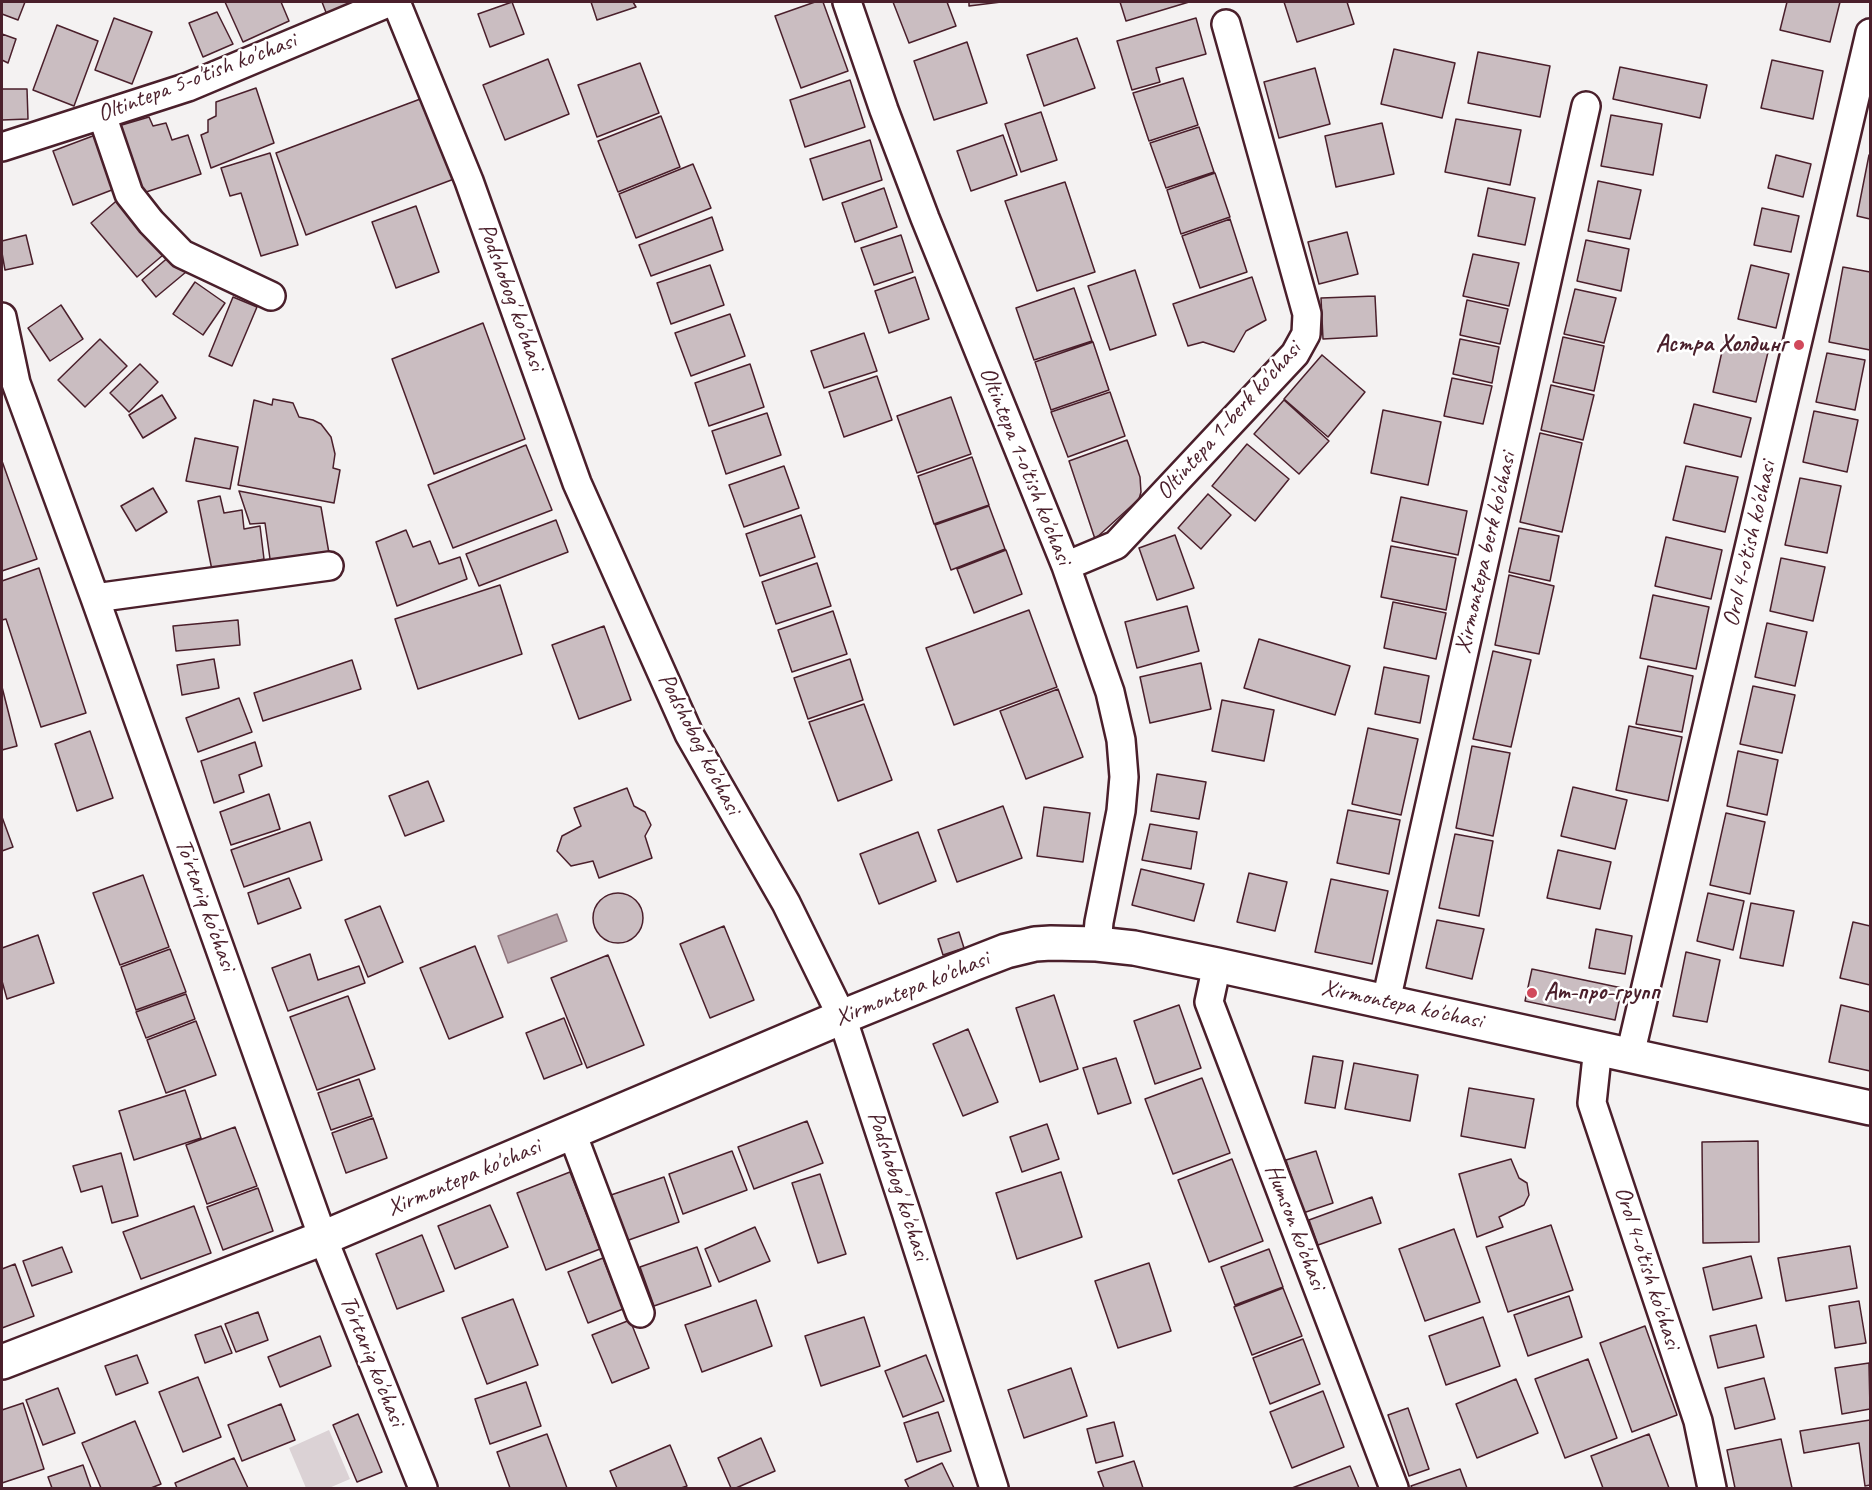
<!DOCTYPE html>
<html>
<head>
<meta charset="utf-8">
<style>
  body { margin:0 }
  #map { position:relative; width:1872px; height:1490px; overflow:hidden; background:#f4f2f2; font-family:Caveat,sans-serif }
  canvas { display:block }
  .frame { position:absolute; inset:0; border:3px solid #4a1f2b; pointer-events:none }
</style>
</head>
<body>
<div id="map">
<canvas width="1872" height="1490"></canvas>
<div class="frame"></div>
</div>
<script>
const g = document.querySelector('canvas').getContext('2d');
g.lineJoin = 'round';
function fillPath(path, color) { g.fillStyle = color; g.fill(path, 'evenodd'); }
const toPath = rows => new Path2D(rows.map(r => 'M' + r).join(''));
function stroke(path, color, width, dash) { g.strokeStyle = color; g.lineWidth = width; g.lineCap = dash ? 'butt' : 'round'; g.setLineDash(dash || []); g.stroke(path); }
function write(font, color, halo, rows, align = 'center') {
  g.font = font + ' Caveat,sans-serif'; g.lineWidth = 5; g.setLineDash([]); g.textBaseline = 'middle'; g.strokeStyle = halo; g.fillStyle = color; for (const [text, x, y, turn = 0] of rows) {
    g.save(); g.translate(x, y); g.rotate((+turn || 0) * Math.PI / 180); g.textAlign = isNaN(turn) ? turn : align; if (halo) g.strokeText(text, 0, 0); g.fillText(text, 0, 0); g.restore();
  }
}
fillPath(toPath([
  [329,1430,350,1479,329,1488,306,1488,289,1448]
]), '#dbd2d5');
const water = toPath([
  [557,914,567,941,508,963,498,936,557,914]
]);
fillPath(water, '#baa9ae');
stroke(water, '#8d727a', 1.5);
const building = toPath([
  [2,2,25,2,18,20,2,14,2,2],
  [225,2,281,2,289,21,243,42,225,2],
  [322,2,360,2,327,15,322,2],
  [512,2,524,34,490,47,478,14,512,2],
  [591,2,633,2,636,7,597,20,591,2],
  [815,2,823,2,848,71,801,88,775,16,815,2],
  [893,2,947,2,956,26,909,43,893,2],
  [969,2,1001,2,969,6,969,2],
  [1120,2,1189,2,1126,21,1120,2],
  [1284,2,1347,2,1354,24,1297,42,1284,2],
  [1787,2,1840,2,1830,42,1780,30,1787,2],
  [217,12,233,44,203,57,189,23,217,12],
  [114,18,152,32,132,84,95,70,114,18],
  [1196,18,1206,54,1156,68,1160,82,1132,90,1117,41,1196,18],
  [57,25,98,41,74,106,33,90,57,25],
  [2,34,16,39,8,63,2,60,2,34],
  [1077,38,1095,88,1044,106,1027,55,1077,38],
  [967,42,987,103,934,120,914,61,967,42],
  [1394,49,1455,63,1442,118,1381,104,1394,49],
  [1478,52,1550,66,1540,117,1468,103,1478,52],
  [548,59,569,114,505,140,483,85,548,59],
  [1772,60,1823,71,1813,119,1761,108,1772,60],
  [640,63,659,113,597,137,578,85,640,63],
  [1620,67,1707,85,1700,118,1613,99,1620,67],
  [1315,68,1330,124,1279,138,1264,82,1315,68],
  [1183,78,1198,125,1149,141,1133,93,1183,78],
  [850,80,865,127,805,147,790,100,850,80],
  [256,88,274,143,211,168,201,135,208,132,208,120,216,116,216,102,256,88],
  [2,89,27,89,28,119,2,120,2,89],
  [423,98,454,179,306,235,276,153,423,98],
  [1041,112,1057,160,1021,172,1005,124,1041,112],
  [1611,115,1662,124,1653,175,1601,166,1611,115],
  [661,116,680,167,618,192,598,141,661,116],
  [149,117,153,126,166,123,172,140,188,135,201,174,137,195,115,127,149,117],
  [1456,119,1521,130,1510,185,1445,172,1456,119],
  [1382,123,1394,174,1336,187,1325,136,1382,123],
  [1199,127,1214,172,1166,188,1150,143,1199,127],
  [98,134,117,188,73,205,53,151,98,134],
  [1003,135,1017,175,971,191,957,151,1003,135],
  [870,140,882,180,823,200,810,159,870,140],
  [270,153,298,245,261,256,241,193,230,196,221,168,270,153],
  [1776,155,1811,164,1803,197,1768,188,1776,155],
  [1869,155,1870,155,1870,219,1857,216,1869,155],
  [693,164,711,208,636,238,619,194,693,164],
  [1215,173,1230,217,1181,234,1167,190,1215,173],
  [1598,181,1641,190,1630,239,1588,231,1598,181],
  [1065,182,1095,272,1037,291,1005,201,1065,182],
  [884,188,897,227,855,242,842,203,884,188],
  [1488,188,1535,198,1525,245,1478,236,1488,188],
  [122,196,169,250,137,277,91,223,122,196],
  [416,206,439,272,396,288,372,222,416,206],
  [1762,208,1799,216,1791,252,1754,245,1762,208],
  [712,217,723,250,651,276,639,245,712,217],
  [1230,219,1247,272,1200,288,1182,236,1230,219],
  [1347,232,1358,274,1319,284,1308,242,1347,232],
  [26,235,33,264,5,270,2,253,2,241,26,235],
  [901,235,913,272,874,285,861,248,901,235],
  [1586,240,1629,249,1621,291,1577,281,1586,240],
  [1473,254,1519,263,1509,306,1463,296,1473,254],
  [171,255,186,272,156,297,142,280,171,255],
  [710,265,724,305,671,324,657,283,710,265],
  [1751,265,1789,274,1776,328,1738,319,1751,265],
  [1843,267,1870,272,1870,350,1829,342,1843,267],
  [1135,270,1156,335,1110,350,1088,286,1135,270],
  [915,277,929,319,889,333,875,291,915,277],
  [1252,277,1266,320,1246,331,1234,352,1203,342,1188,346,1173,304,1252,277],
  [195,282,225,303,203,335,173,314,195,282],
  [1074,288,1092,341,1034,360,1016,308,1074,288],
  [1575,289,1616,298,1604,343,1564,334,1575,289],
  [1375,296,1377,336,1323,339,1321,298,1375,296],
  [233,297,257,307,232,366,209,356,233,297],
  [1467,300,1508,309,1500,344,1460,335,1467,300],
  [61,305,83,339,50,361,28,328,61,305],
  [730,314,745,356,691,376,675,333,730,314],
  [483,323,525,439,434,474,392,359,483,323],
  [864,333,877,371,824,388,811,351,864,333],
  [1563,337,1604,346,1594,391,1553,382,1563,337],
  [1725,338,1769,348,1756,402,1713,392,1725,338],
  [100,339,127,366,85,407,58,380,100,339],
  [1460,339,1499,347,1492,383,1453,374,1460,339],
  [1093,342,1109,390,1051,410,1035,362,1093,342],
  [1827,353,1865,360,1855,410,1816,402,1827,353],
  [1322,355,1365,392,1328,437,1284,399,1322,355],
  [140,364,158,382,129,412,110,393,140,364],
  [750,364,764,407,709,426,695,383,750,364],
  [877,376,892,420,844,437,829,392,877,376],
  [1452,378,1492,386,1483,424,1444,416,1452,378],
  [1551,385,1594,395,1583,440,1541,430,1551,385],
  [1110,392,1125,436,1068,457,1051,412,1110,392],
  [162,395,176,418,143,438,129,415,162,395],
  [951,397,971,454,917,473,897,416,951,397],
  [273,399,293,403,299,417,313,420,321,424,331,437,335,454,333,468,340,470,334,503,238,485,254,400,272,405,273,399],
  [1284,400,1329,441,1299,474,1254,434,1284,400],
  [1694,404,1751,418,1741,457,1684,443,1694,404],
  [1383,410,1441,422,1428,485,1371,473,1383,410],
  [1814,411,1858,420,1847,472,1803,462,1814,411],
  [767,413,781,455,726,474,712,431,767,413],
  [1540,433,1582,443,1562,532,1520,522,1540,433],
  [195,438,238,447,230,489,186,481,195,438],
  [1127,440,1140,477,1141,492,1139,499,1095,539,1069,461,1127,440],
  [1247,444,1289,479,1255,521,1212,486,1247,444],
  [526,445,552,510,453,548,428,485,526,445],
  [972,457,989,505,934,524,918,476,972,457],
  [2,461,37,559,2,571,2,461],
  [784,466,799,508,744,527,729,485,784,466],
  [1686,466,1738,477,1725,532,1673,520,1686,466],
  [1800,478,1841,486,1827,553,1785,545,1800,478],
  [153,488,167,512,136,531,121,506,153,488],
  [239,491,321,507,330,559,271,566,265,523,250,524,239,491],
  [1208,494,1231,515,1201,549,1178,528,1208,494],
  [220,496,224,513,242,510,244,529,260,526,264,559,212,570,198,501,220,496],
  [1401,497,1467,511,1458,555,1392,541,1401,497],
  [989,506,1005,549,951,570,935,525,989,506],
  [801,515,815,557,760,576,746,534,801,515],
  [556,520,568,552,479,586,466,554,556,520],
  [1519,528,1559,536,1550,581,1509,572,1519,528],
  [406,530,413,547,430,541,439,564,460,557,467,579,397,606,376,542,406,530],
  [1175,535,1194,588,1157,600,1139,548,1175,535],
  [1666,537,1722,550,1711,599,1655,586,1666,537],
  [1391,546,1456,558,1446,610,1381,597,1391,546],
  [1006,550,1022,594,974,613,957,569,1006,550],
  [1781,558,1825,567,1813,621,1770,611,1781,558],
  [817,563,831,606,776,624,762,582,817,563],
  [39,568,86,713,41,727,6,619,2,620,2,581,39,568],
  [1509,575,1554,586,1539,654,1495,645,1509,575],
  [500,585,522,654,418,689,395,619,500,585],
  [1653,595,1709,607,1696,669,1640,658,1653,595],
  [1393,602,1446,613,1436,659,1384,648,1393,602],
  [1187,606,1199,651,1137,668,1125,622,1187,606],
  [1029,610,1057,687,954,725,926,648,1029,610],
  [833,611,847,654,792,672,778,630,833,611],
  [238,620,240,645,176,651,173,626,238,620],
  [1767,623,1807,632,1795,686,1755,677,1767,623],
  [604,626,631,700,579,719,552,645,604,626],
  [1259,639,1350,666,1335,715,1244,688,1259,639],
  [1493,651,1531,660,1511,747,1473,739,1493,651],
  [214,659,219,688,182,695,177,665,214,659],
  [850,659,863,700,808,719,794,678,850,659],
  [352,660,361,689,263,721,254,693,352,660],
  [1201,663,1211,709,1150,723,1140,677,1201,663],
  [1648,666,1693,676,1682,732,1636,724,1648,666],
  [1384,667,1429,676,1420,723,1375,714,1384,667],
  [1753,686,1795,695,1782,753,1740,744,1753,686],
  [2,687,17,746,2,750,2,687],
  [1058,689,1083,757,1026,779,1000,711,1058,689],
  [239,698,252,732,198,752,186,718,239,698],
  [1222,700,1274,710,1264,761,1212,751,1222,700],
  [864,704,892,780,838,801,809,722,864,704],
  [1629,726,1682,737,1668,801,1616,790,1629,726],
  [1368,728,1418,739,1401,815,1352,804,1368,728],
  [90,731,113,798,77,811,55,744,90,731],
  [255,742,262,766,239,775,244,792,214,803,201,761,255,742],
  [1472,746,1510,753,1493,836,1456,828,1472,746],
  [1738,751,1778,760,1767,815,1727,806,1738,751],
  [1157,774,1206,782,1199,819,1151,811,1157,774],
  [428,781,444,821,405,836,389,796,428,781],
  [1573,787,1627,800,1615,849,1561,836,1573,787],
  [627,788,634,806,645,812,651,825,645,836,652,858,599,878,593,861,571,866,557,851,562,836,581,826,574,808,627,788],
  [269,794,280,829,231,845,220,812,269,794],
  [1003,806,1022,858,957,882,938,830,1003,806],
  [1044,807,1090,813,1083,862,1037,856,1044,807],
  [1348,810,1400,820,1389,874,1337,863,1348,810],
  [1726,813,1765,822,1750,894,1710,885,1726,813],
  [2,817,13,847,2,851,2,817],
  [310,822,322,860,244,887,231,850,310,822],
  [1150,824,1197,832,1191,869,1142,860,1150,824],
  [918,832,936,881,879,904,860,854,918,832],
  [1455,834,1493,841,1479,916,1439,908,1455,834],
  [1558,850,1611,862,1600,909,1547,898,1558,850],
  [1141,869,1204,884,1194,921,1132,905,1141,869],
  [1249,873,1287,882,1275,931,1237,922,1249,873],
  [143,875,169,947,120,965,93,893,143,875],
  [289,878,301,908,258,924,248,893,289,878],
  [1331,879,1388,891,1372,964,1315,952,1331,879],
  [1708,893,1744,901,1733,950,1697,941,1708,893],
  '593 918a25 25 0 1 1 50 0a25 25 0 1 1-50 0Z',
  [1751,903,1794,911,1783,966,1740,958,1751,903],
  [380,906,403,962,368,977,345,920,380,906],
  [1437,920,1484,929,1472,979,1426,968,1437,920],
  [1853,922,1870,926,1870,985,1840,978,1853,922],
  [724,926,754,1000,710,1018,680,944,724,926],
  [1596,929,1632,936,1625,974,1589,968,1596,929],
  [959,932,964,948,943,955,938,939,959,932],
  [38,935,54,983,7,999,2,981,2,948,38,935],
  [475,946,503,1017,449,1039,420,968,475,946],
  [170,949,186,992,136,1010,121,967,170,949],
  [1686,952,1720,960,1707,1022,1673,1016,1686,952],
  [310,954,318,980,359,966,365,983,288,1011,272,968,310,954],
  [608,955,644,1045,587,1068,551,978,608,955],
  [1532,969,1622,988,1615,1020,1525,1001,1532,969],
  [186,994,195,1019,146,1038,136,1012,186,994],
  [1054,995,1078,1069,1040,1082,1016,1008,1054,995],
  [348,996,375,1069,317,1090,290,1017,348,996],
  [1179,1005,1201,1068,1155,1084,1134,1021,1179,1005],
  [1841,1005,1870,1012,1870,1071,1829,1062,1841,1005],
  [564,1018,582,1064,544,1079,526,1033,564,1018],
  [196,1021,216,1075,166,1093,147,1040,196,1021],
  [968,1029,998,1102,963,1116,933,1044,968,1029],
  [1313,1056,1343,1061,1335,1108,1305,1103,1313,1056],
  [1116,1058,1131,1103,1098,1114,1083,1068,1116,1058],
  [1354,1063,1418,1075,1410,1121,1345,1109,1354,1063],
  [1202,1078,1230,1153,1173,1174,1145,1099,1202,1078],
  [359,1079,372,1116,331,1130,318,1093,359,1079],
  [1469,1088,1534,1099,1525,1148,1461,1136,1469,1088],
  [185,1090,201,1138,134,1160,119,1111,185,1090],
  [373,1118,387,1158,346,1173,332,1133,373,1118],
  [807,1121,823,1163,754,1189,738,1147,807,1121],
  [1047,1124,1059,1159,1022,1172,1010,1137,1047,1124],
  [235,1127,257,1186,207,1204,186,1145,235,1127],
  [1758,1141,1759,1242,1703,1243,1702,1142,1758,1141],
  [732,1151,747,1190,683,1214,669,1174,732,1151],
  [1316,1151,1333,1203,1303,1213,1286,1160,1316,1151],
  [121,1153,138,1216,112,1223,102,1186,81,1192,73,1166,121,1153],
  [1232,1159,1263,1241,1209,1262,1178,1180,1232,1159],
  [1511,1159,1519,1178,1527,1183,1529,1195,1524,1205,1499,1217,1503,1227,1477,1237,1459,1174,1511,1159],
  [570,1172,600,1249,546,1270,517,1193,570,1172],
  [1061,1172,1082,1237,1017,1259,996,1193,1061,1172],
  [820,1174,846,1254,818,1263,792,1183,820,1174],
  [664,1177,679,1222,626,1241,611,1195,664,1177],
  [258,1188,273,1231,223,1250,207,1207,258,1188],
  [1372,1197,1381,1223,1318,1245,1309,1220,1372,1197],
  [490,1205,508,1247,455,1269,438,1226,490,1205],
  [194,1206,211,1253,141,1279,123,1232,194,1206],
  [1551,1225,1573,1290,1508,1312,1486,1247,1551,1225],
  [755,1227,770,1261,719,1282,705,1249,755,1227],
  [1454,1229,1480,1302,1425,1321,1399,1249,1454,1229],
  [422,1235,444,1291,397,1309,376,1254,422,1235],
  [1850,1246,1857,1288,1786,1301,1778,1258,1850,1246],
  [62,1247,72,1272,32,1286,23,1261,62,1247],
  [697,1247,711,1286,654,1306,640,1267,697,1247],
  [1269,1249,1283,1287,1235,1305,1221,1267,1269,1249],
  [1751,1256,1762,1298,1713,1310,1703,1268,1751,1256],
  [603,1258,623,1309,588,1323,568,1272,603,1258],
  [1149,1263,1171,1331,1118,1348,1095,1281,1149,1263],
  [15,1264,34,1316,2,1328,2,1269,15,1264],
  [1283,1288,1302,1336,1252,1355,1234,1307,1283,1288],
  [1569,1296,1582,1337,1528,1356,1514,1315,1569,1296],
  [513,1299,538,1365,487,1384,462,1318,513,1299],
  [756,1300,772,1346,702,1372,685,1325,756,1300],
  [1859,1301,1866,1343,1835,1348,1829,1306,1859,1301],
  [258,1312,268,1340,236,1352,225,1324,258,1312],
  [864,1317,880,1366,821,1386,805,1336,864,1317],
  [1483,1317,1500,1366,1446,1385,1429,1336,1483,1317],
  [630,1320,649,1368,612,1383,592,1335,630,1320],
  [1756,1325,1764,1357,1718,1368,1710,1336,1756,1325],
  [221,1326,232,1353,205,1363,195,1335,221,1326],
  [1645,1326,1677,1415,1632,1432,1600,1343,1645,1326],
  [320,1336,331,1366,280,1387,268,1357,320,1336],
  [1303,1339,1320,1384,1270,1404,1253,1358,1303,1339],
  [137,1355,148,1383,116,1395,105,1366,137,1355],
  [926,1355,944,1401,903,1417,885,1371,926,1355],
  [1588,1359,1617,1438,1565,1458,1535,1379,1588,1359],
  [1869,1363,1870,1409,1842,1414,1835,1368,1869,1363],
  [1071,1368,1087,1416,1024,1438,1008,1390,1071,1368],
  [198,1377,221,1437,183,1452,159,1392,198,1377],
  [1764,1378,1775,1419,1735,1429,1725,1388,1764,1378],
  [1516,1379,1538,1433,1477,1458,1456,1404,1516,1379],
  [526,1382,541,1426,490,1444,475,1399,526,1382],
  [58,1388,75,1433,43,1445,26,1400,58,1388],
  [1323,1391,1344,1447,1292,1468,1270,1412,1323,1391],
  [23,1403,44,1469,2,1483,2,1410,23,1403],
  [281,1404,295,1440,242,1461,228,1425,281,1404],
  [1408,1408,1429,1469,1409,1476,1388,1415,1408,1408],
  [938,1412,951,1451,917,1462,904,1423,938,1412],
  [358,1414,382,1472,357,1482,333,1425,358,1414],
  [1870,1420,1870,1485,1865,1486,1859,1443,1804,1453,1800,1431,1870,1420],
  [135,1421,161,1484,151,1488,101,1488,82,1443,135,1421],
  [1114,1422,1123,1456,1096,1463,1087,1429,1114,1422],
  [547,1434,567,1488,510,1488,497,1452,547,1434],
  [1649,1434,1669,1488,1603,1488,1591,1456,1649,1434],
  [761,1438,775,1471,736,1488,731,1488,718,1458,761,1438],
  [1781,1439,1792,1488,1735,1488,1727,1450,1781,1439],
  [670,1445,687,1486,681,1488,617,1488,610,1471,670,1445],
  [234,1458,248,1488,177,1488,175,1483,234,1458],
  [1134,1461,1143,1488,1104,1488,1098,1472,1134,1461],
  [942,1463,954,1488,909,1488,905,1480,942,1463],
  [83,1465,91,1488,52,1488,48,1477,83,1465],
  [1350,1466,1359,1488,1292,1488,1350,1466],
  [1460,1469,1467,1488,1412,1488,1411,1486,1460,1469]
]);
fillPath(building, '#cabdc1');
stroke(building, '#4a1f2b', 1.5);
const street = toPath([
  [396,2,469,181,577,483,689,734,786,903,842,1017,906,1212,994,1488],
  [847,2,884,110,925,218,1066,566,1110,692,1121,740,1124,777,1121,811,1099,922,1097,944],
  [102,115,129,194,151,222,182,254,271,296],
  [2,147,188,87,390,2],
  [2,317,16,383,95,598,323,1238,423,1488],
  [1066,566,1116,545,1295,354,1306,334,1307,314,1226,24],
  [95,598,329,566],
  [1217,965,1209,1002,1394,1488],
  [1386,1001,1586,106],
  [1598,1047,1592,1103,1698,1421,1712,1488],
  [1630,1055,1870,33],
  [572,1133,640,1313]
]);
const secondary = toPath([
  [2,1362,323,1238,842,1017,975,963,1006,951,1035,944,1051,943,1097,944,1134,948,1217,965,1870,1108]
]);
stroke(street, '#4a1f2b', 32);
stroke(secondary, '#4a1f2b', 38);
stroke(street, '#fff', 27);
stroke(secondary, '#fff', 33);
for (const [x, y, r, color] of [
  [1799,345,6,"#d1495b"],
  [1532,993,6,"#d1495b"]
]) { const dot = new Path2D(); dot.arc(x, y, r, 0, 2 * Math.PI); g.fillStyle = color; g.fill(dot); stroke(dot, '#fff', 2); }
write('24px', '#4a1f2b', '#fff', [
  ["Oltintepa 5-o'tish ko'chasi",197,78,-21],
  ["Podshobog' ko'chasi",511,297,70],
  ["Oltintepa 1-berk ko'chasi",1229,421,-48],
  ["Oltintepa 1-o'tish ko'chasi",1025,466,68],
  ["Orol 4-o'tish ko'chasi",1750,544,-77],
  ["Xirmontepa berk ko'chasi",1486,553,-77],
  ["Podshobog' ko'chasi",699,744,63],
  ["To'rtariq ko'chasi",205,905,70],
  ["Xirmontepa ko'chasi",912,989,-22],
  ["Xirmontepa ko'chasi",1402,1005,12],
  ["Xirmontepa ko'chasi",464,1178,-23],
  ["Podshobog' ko'chasi",898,1186,72],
  ["Humson ko'chasi",1295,1227,69],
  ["Orol 4-o'tish ko'chasi",1647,1268,72],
  ["To'rtariq ko'chasi",372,1361,68]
]);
write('bold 24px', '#4a1f2b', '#fff', [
  ["Астра Холдинг",1787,345],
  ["Ат-про-групп",1544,993,"left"]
], 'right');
</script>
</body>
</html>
